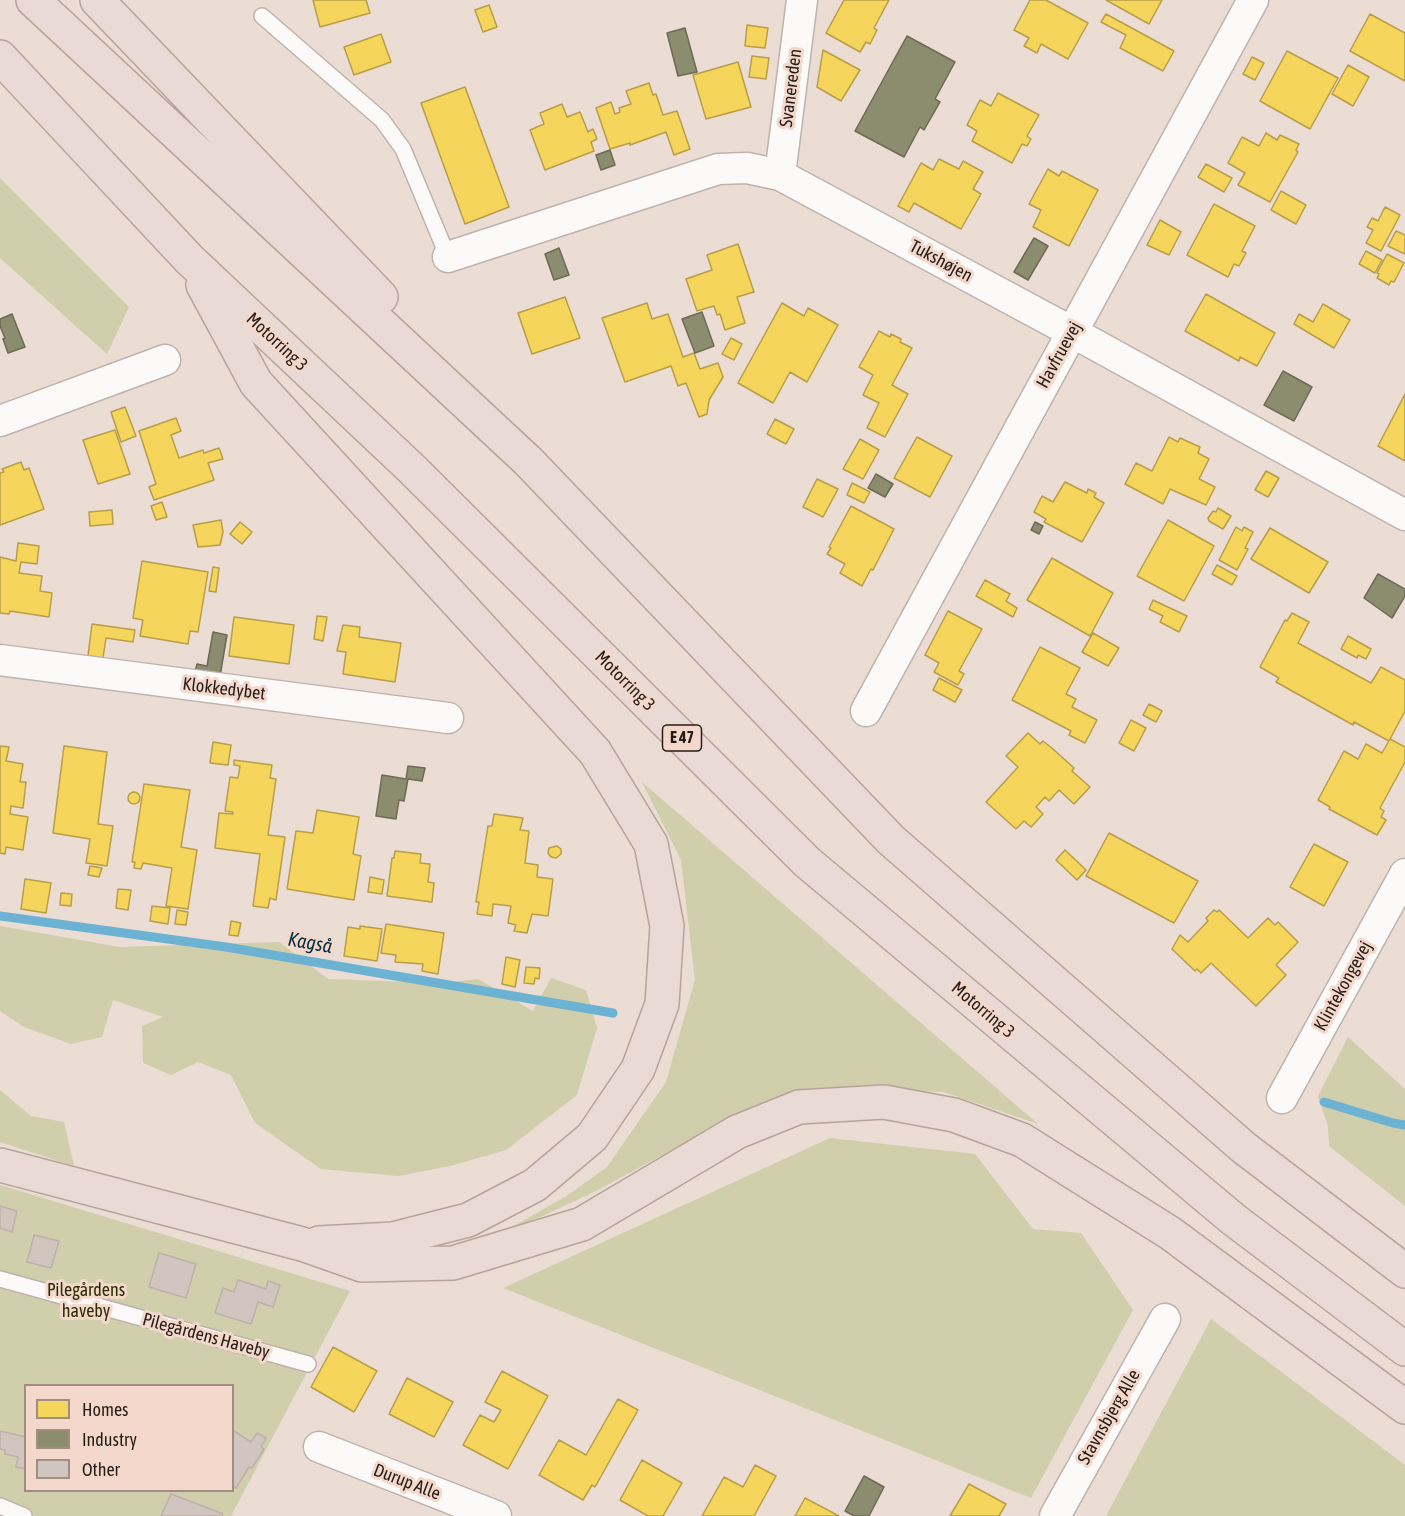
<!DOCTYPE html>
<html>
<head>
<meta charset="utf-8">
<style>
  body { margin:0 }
  #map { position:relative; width:1405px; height:1516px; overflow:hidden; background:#ebdcd4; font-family:"Asap Condensed",sans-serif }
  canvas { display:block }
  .legend { position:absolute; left:24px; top:1384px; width:210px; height:108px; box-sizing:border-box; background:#f4d8cb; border:2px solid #a28d83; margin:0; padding:8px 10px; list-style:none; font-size:18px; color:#261d18 }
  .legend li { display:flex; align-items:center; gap:12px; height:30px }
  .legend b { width:30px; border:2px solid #a28d83 }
</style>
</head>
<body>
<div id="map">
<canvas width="1405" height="1516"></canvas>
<ul class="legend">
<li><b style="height:16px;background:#f6d55c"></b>Homes</li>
<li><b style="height:16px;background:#8c8c6e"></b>Industry</li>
<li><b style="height:16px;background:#d1c5bf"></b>Other</li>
</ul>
</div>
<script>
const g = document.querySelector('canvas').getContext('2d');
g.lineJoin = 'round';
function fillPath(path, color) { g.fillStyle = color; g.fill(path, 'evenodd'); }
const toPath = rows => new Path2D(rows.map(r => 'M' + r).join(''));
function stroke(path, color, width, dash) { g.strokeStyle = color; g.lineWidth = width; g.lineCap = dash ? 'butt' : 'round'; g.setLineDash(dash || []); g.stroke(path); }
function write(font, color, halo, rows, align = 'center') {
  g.font = font + ' "Asap Condensed",sans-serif'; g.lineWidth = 6; g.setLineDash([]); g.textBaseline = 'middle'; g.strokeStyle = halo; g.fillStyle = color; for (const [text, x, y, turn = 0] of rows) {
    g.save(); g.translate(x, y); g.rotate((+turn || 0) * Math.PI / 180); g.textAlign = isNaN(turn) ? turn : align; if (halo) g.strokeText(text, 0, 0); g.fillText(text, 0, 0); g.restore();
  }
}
fillPath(toPath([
  [0,178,129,307,107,354,0,258],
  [642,782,1038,1124,944,1092,837,1089,740,1113,596,1191,483,1244,568,1195,607,1167,666,1082,695,980,681,860],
  [0,926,120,947,279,942,328,979,442,983,478,979,533,1011,551,978,586,990,597,1028,577,1095,506,1150,450,1166,398,1176,321,1169,255,1123,231,1075,198,1062,171,1075,143,1063,142,1026,163,1017,113,1000,102,1037,71,1044,24,1027,0,1011],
  [1348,1037,1405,1089,1405,1206,1329,1146,1328,1126,1318,1096],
  [0,1090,31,1116,64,1122,74,1166,0,1142],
  [830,1138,975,1154,1033,1229,1081,1233,1133,1310,1031,1498,503,1288],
  [0,1185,350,1291,231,1516,0,1516],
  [26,1386,232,1386,232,1490,26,1490],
  [1211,1319,1405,1465,1405,1516,1106,1516]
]), '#d0ceab');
const homes = toPath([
  [313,0,366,0,370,13,320,27,313,0],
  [844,0,889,0,874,28,877,30,870,44,866,42,860,52,826,33,844,0],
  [1030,0,1046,0,1088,23,1068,59,1041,44,1037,53,1024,46,1029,38,1014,30,1030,0],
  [1106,0,1162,0,1149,24,1106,0],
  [489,5,497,27,483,32,475,10,489,5],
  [1106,14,1174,51,1163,71,1120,48,1126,35,1101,22,1106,14],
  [1370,14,1405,33,1405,81,1350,51,1370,14],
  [747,25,768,28,765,48,745,46,747,25],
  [381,34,391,62,354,75,344,47,381,34],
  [823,50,860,70,841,101,817,87,823,50],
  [1287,51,1338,78,1310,129,1260,101,1287,51],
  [752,56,769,58,766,79,749,77,752,56],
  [1252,57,1264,63,1255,80,1243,74,1252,57],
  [738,62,751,107,706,119,693,75,738,62],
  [1348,65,1369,77,1353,106,1332,94,1348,65],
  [649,83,653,95,656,94,663,115,677,111,690,149,674,155,666,132,630,145,630,143,610,149,596,108,611,102,615,114,620,112,619,108,631,104,626,91,649,83],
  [465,87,509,207,465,224,421,103,465,87],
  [998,93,1039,115,1027,136,1031,139,1027,146,1022,144,1012,163,972,141,977,131,967,125,980,100,991,106,998,93],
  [562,104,567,117,580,112,588,132,593,129,597,139,591,142,594,151,545,170,530,130,544,124,540,113,562,104],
  [1266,133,1277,140,1280,135,1299,144,1296,150,1298,152,1270,202,1238,185,1245,173,1228,163,1242,137,1259,146,1266,133],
  [939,159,959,169,963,161,983,172,973,189,981,194,961,229,914,203,909,212,898,206,921,163,933,170,939,159],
  [1206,164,1232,178,1224,192,1198,177,1206,164],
  [1048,169,1059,176,1062,171,1098,190,1069,246,1033,227,1041,210,1029,204,1048,169],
  [1281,191,1306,205,1296,224,1271,210,1281,191],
  [1214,204,1255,226,1242,251,1246,253,1239,266,1234,264,1228,277,1187,255,1214,204],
  [1385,207,1400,215,1381,251,1366,243,1373,230,1367,227,1372,218,1378,221,1385,207],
  [1160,220,1181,232,1169,255,1147,245,1160,220],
  [1396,231,1405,235,1405,254,1388,246,1396,231],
  [738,244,754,292,737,297,745,323,725,330,720,314,717,315,714,306,697,311,686,279,712,270,707,255,738,244],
  [1366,251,1382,260,1375,273,1359,264,1366,251],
  [1387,254,1404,263,1394,282,1391,281,1389,285,1377,278,1379,274,1377,273,1387,254],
  [1206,294,1275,333,1257,366,1240,357,1239,361,1185,331,1206,294],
  [565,297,580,338,532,354,518,313,565,297],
  [647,303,652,319,668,314,683,357,694,353,700,369,718,363,723,377,709,400,707,414,699,417,686,383,678,386,671,366,625,382,602,318,647,303],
  [782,303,804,316,808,308,838,325,807,382,790,372,773,403,738,383,782,303],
  [1323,304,1350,320,1334,348,1294,324,1299,314,1313,322,1323,304],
  [879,331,890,337,891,334,901,339,900,342,912,348,892,385,908,394,885,437,867,428,879,403,863,395,873,375,859,367,879,331],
  [731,338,742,344,734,360,722,354,731,338],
  [1405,394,1405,461,1378,446,1405,394],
  [125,407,136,436,121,442,111,412,125,407],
  [176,418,181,431,171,435,179,458,203,450,204,453,219,448,223,459,208,463,214,480,154,500,149,487,156,484,139,431,176,418],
  [775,419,794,429,786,444,767,434,775,419],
  [115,430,130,474,98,484,83,440,115,430],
  [917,437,952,456,930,497,894,478,917,437],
  [1169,437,1178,442,1180,438,1200,447,1198,453,1209,459,1199,479,1215,487,1206,505,1170,489,1163,504,1125,484,1136,463,1152,471,1169,437],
  [860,439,879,450,863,479,843,469,860,439],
  [21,462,24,470,29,468,44,509,0,525,0,473,4,472,2,469,21,462],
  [1266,471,1279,478,1268,497,1255,490,1266,471],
  [817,479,838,489,823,517,803,507,817,479],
  [1065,482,1087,493,1088,489,1096,493,1094,497,1104,503,1082,542,1044,522,1046,519,1034,512,1042,496,1053,502,1065,482],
  [852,483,870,492,864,503,847,495,852,483],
  [162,502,167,517,156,520,151,506,162,502],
  [851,506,894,529,873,570,871,569,862,586,840,573,845,564,827,554,831,548,829,547,851,506],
  [1218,508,1231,516,1223,529,1209,521,1208,518,1213,511,1216,512,1218,508],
  [112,510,113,524,90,526,89,512,112,510],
  [221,520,223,532,220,545,198,547,193,525,221,520],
  [1168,520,1214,546,1184,601,1137,576,1168,520],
  [240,522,252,532,242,544,230,534,240,522],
  [1236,527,1242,531,1244,527,1253,532,1245,548,1248,549,1237,570,1219,560,1236,527],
  [1270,528,1328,562,1309,593,1251,559,1270,528],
  [18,543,39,546,37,564,21,562,19,573,42,576,40,591,52,593,49,617,10,611,9,614,0,613,0,557,16,561,18,543],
  [1052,558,1113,593,1090,636,1027,600,1052,558],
  [142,561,208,572,198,632,190,631,188,644,140,636,143,620,133,618,142,561],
  [1217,565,1237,576,1232,585,1212,574,1217,565],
  [213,567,219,568,216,592,209,591,213,567],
  [985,580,1010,594,1006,601,1017,608,1013,617,976,596,985,580],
  [1153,600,1187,616,1179,632,1160,622,1163,616,1149,609,1153,600],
  [948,611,982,629,959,671,964,674,958,685,934,672,939,663,925,655,948,611],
  [1292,613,1309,622,1298,643,1371,683,1381,667,1405,680,1405,711,1389,741,1354,722,1353,725,1276,682,1279,678,1260,667,1285,620,1287,621,1292,613],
  [317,616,327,617,323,641,314,639,317,616],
  [234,617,294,625,289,664,229,656,234,617],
  [92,624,135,630,133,642,106,638,103,658,88,656,92,624],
  [343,625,360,627,359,637,401,643,395,682,343,674,346,652,337,651,343,625],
  [1093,633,1119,648,1108,666,1082,652,1093,633],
  [1348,636,1371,649,1366,659,1358,655,1357,658,1341,649,1348,636],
  [1040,647,1080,668,1066,694,1076,699,1072,707,1097,720,1085,743,1069,735,1071,731,1012,700,1040,647],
  [939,678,962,690,955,702,933,690,939,678],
  [1149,704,1162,711,1156,722,1143,715,1149,704],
  [1131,720,1146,728,1134,751,1119,743,1131,720],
  [1028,733,1040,744,1043,741,1053,749,1074,768,1072,771,1090,787,1074,804,1059,790,1049,801,1045,797,1036,807,1043,814,1031,827,1024,821,1016,829,986,802,1018,767,1006,756,1028,733],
  [1390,739,1405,747,1405,762,1380,808,1384,811,1381,817,1386,820,1377,835,1329,809,1330,807,1318,800,1344,751,1358,759,1366,744,1382,753,1390,739],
  [213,742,231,745,228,765,210,763,213,742],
  [0,746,9,747,6,761,23,764,20,782,26,782,23,808,11,806,10,814,28,817,23,850,6,847,5,854,0,853,0,746],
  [64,746,107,752,98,824,113,826,107,866,86,863,90,839,53,833,64,746],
  [234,760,272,765,270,778,276,779,268,835,285,837,276,900,270,898,268,908,253,906,260,854,215,848,219,813,233,814,233,812,225,811,230,777,238,778,240,766,234,765,234,760],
  [144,784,190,790,181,847,197,850,188,909,166,906,172,868,143,863,141,869,134,868,135,862,132,862,144,784],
  '128 798a6 6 0 1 1 12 0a6 6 0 1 1-12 0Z',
  [317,810,359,817,353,854,361,856,354,900,287,889,296,831,313,833,317,810],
  [494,814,523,818,520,830,529,831,525,863,538,865,537,877,553,879,548,916,532,914,527,933,514,931,516,925,508,923,511,906,493,904,492,916,477,914,479,902,476,902,488,826,492,826,494,814],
  [1109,833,1198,881,1174,923,1086,876,1109,833],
  [1314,844,1348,862,1324,906,1290,887,1314,844],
  [557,846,561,849,561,854,556,858,551,857,548,853,549,848,557,846],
  [1065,850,1086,870,1077,880,1056,860,1065,850],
  [395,851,421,854,420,863,430,864,428,882,434,883,432,902,387,896,392,858,394,858,395,851],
  [90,866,102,868,99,877,88,875,90,866],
  [370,877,384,880,382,894,368,892,370,877],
  [25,879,51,883,46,913,21,909,25,879],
  [118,889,131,890,128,910,116,908,118,889],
  [61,893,72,894,71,906,60,905,61,893],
  [152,906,170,908,168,924,150,921,152,906],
  [177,910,188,912,186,925,175,924,177,910],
  [1214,910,1217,912,1219,910,1248,938,1268,918,1275,925,1278,922,1298,942,1276,965,1286,975,1256,1006,1211,963,1201,973,1197,969,1195,971,1172,949,1180,935,1188,942,1208,921,1206,918,1214,910],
  [231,921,241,923,238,936,229,935,231,921],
  [386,924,444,933,438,974,422,971,423,964,395,962,396,955,381,953,386,924],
  [360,926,382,929,377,961,344,956,348,927,360,929,360,926],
  [506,957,520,960,515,987,502,984,506,957],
  [526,967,540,968,539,979,535,978,534,984,524,983,526,967],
  [333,1347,377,1371,354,1412,311,1387,333,1347],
  [502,1371,548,1396,508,1469,463,1445,480,1415,494,1422,501,1410,485,1402,502,1371],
  [407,1378,453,1402,434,1437,389,1414,407,1378],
  [618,1399,638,1410,595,1487,592,1485,583,1500,539,1475,559,1440,586,1455,618,1399],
  [642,1460,682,1483,663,1516,648,1516,620,1500,642,1460],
  [755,1465,776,1476,754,1516,702,1516,724,1477,743,1487,755,1465],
  [969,1484,1006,1504,999,1516,950,1516,969,1484],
  [805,1498,839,1516,795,1516,805,1498]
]);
fillPath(homes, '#f6d55c');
stroke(homes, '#b89e48', 1.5);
const industry = toPath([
  [685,28,697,72,678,76,667,33,685,28],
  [907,36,955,62,935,99,940,102,924,130,920,127,904,157,855,131,907,36],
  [610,150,615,165,601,170,596,155,610,150],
  [1034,238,1048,246,1028,280,1014,272,1034,238],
  [559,248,569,275,554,280,545,254,559,248],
  [702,312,714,346,695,353,682,319,702,312],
  [12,314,25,347,8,353,3,339,5,338,0,326,0,319,12,314],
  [1283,371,1312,387,1294,421,1264,405,1283,371],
  [876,474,893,484,885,497,868,488,876,474],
  [1035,522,1043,526,1039,534,1031,530,1035,522],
  [1378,574,1405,589,1405,596,1392,618,1364,598,1378,574],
  [213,632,227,635,220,676,195,672,197,664,207,666,213,632],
  [408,766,425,768,422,781,408,779,404,801,399,800,396,819,376,816,382,775,406,779,408,766],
  [864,1476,884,1487,869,1516,854,1516,845,1511,864,1476]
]);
fillPath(industry, '#8c8c6e');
stroke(industry, '#6d6b54', 1.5);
stroke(toPath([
  [0,916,226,947,613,1013],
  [1324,1102,1393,1123,1405,1125]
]), '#6cb2d3', 9);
const building = toPath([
  [0,1206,17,1211,12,1232,0,1228,0,1206],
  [34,1235,59,1241,51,1268,27,1262,34,1235],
  [159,1253,196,1264,186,1298,149,1287,159,1253],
  [238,1280,266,1289,268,1281,280,1285,273,1307,258,1302,251,1324,215,1313,223,1288,234,1292,238,1280],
  [0,1431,26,1437,26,1469,16,1467,18,1457,5,1454,5,1450,0,1449,0,1431],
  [234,1431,251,1442,257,1433,266,1438,261,1447,264,1449,252,1468,249,1467,236,1488,232,1486,232,1434,234,1431],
  [171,1494,223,1514,222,1516,161,1516,171,1494]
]);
fillPath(building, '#d1c5bf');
stroke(building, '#bdb1ab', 1.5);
const lane = toPath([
  [262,16,382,120,403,149,448,257],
  [0,1279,308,1364],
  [0,1506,24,1516]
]);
const street = toPath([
  [780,175,802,0],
  [448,257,718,169,747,168,780,175,1072,332,1405,515],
  [0,421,165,360],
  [0,660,448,718],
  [866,711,1253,0],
  [1282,1098,1405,874],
  [319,1447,496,1516],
  [1055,1516,1165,1319]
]);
const highway = toPath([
  [33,0,528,461,891,840,1243,1147,1405,1271],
  [97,0,381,297],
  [0,57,189,259,412,469,807,862,1233,1219,1405,1349],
  [203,285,256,383,595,752,651,844,667,926,662,1004,638,1069,592,1137,535,1185,468,1220,393,1239,319,1243],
  [0,1165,302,1244,362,1265,453,1263,582,1224,737,1132,799,1107,884,1102,954,1115,1022,1140,1170,1233,1405,1407]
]);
stroke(lane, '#beb3ad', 18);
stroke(street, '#beb3ad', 33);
stroke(highway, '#b8a39b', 36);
stroke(lane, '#fcfaf9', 15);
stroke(street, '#fcfaf9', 30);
stroke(highway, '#e9dad5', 33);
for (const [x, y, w] of [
  [682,738,39]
]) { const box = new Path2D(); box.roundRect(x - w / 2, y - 13, w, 26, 4.5); g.fillStyle = '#f4d8cb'; g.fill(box); stroke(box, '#261d18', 1.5); }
write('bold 16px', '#261d18', null, [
  ["E 47",682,738]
]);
write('18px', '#261d18', '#f4d8cb', [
  ["Svanereden",791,88,-83],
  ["Tukshøjen",941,261,28],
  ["Motorring 3",277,342,43],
  ["Havfruevej",1059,355,-61],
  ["Motorring 3",625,681,45],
  ["Klokkedybet",224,689,7],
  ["Klintekongevej",1343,986,-61],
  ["Motorring 3",983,1010,40],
  ["Pilegårdens Haveby",206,1336,15],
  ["Stavnsbjerg Alle",1109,1417,-60],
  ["Durup Alle",407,1482,21]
]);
write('18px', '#2a2e05', '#f4d8cb', [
  ["Pilegårdens",86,1290],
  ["haveby",86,1311]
]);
write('italic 20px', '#002f43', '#f4d8cb', [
  ["Kagså",310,943,10]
]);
</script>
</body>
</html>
